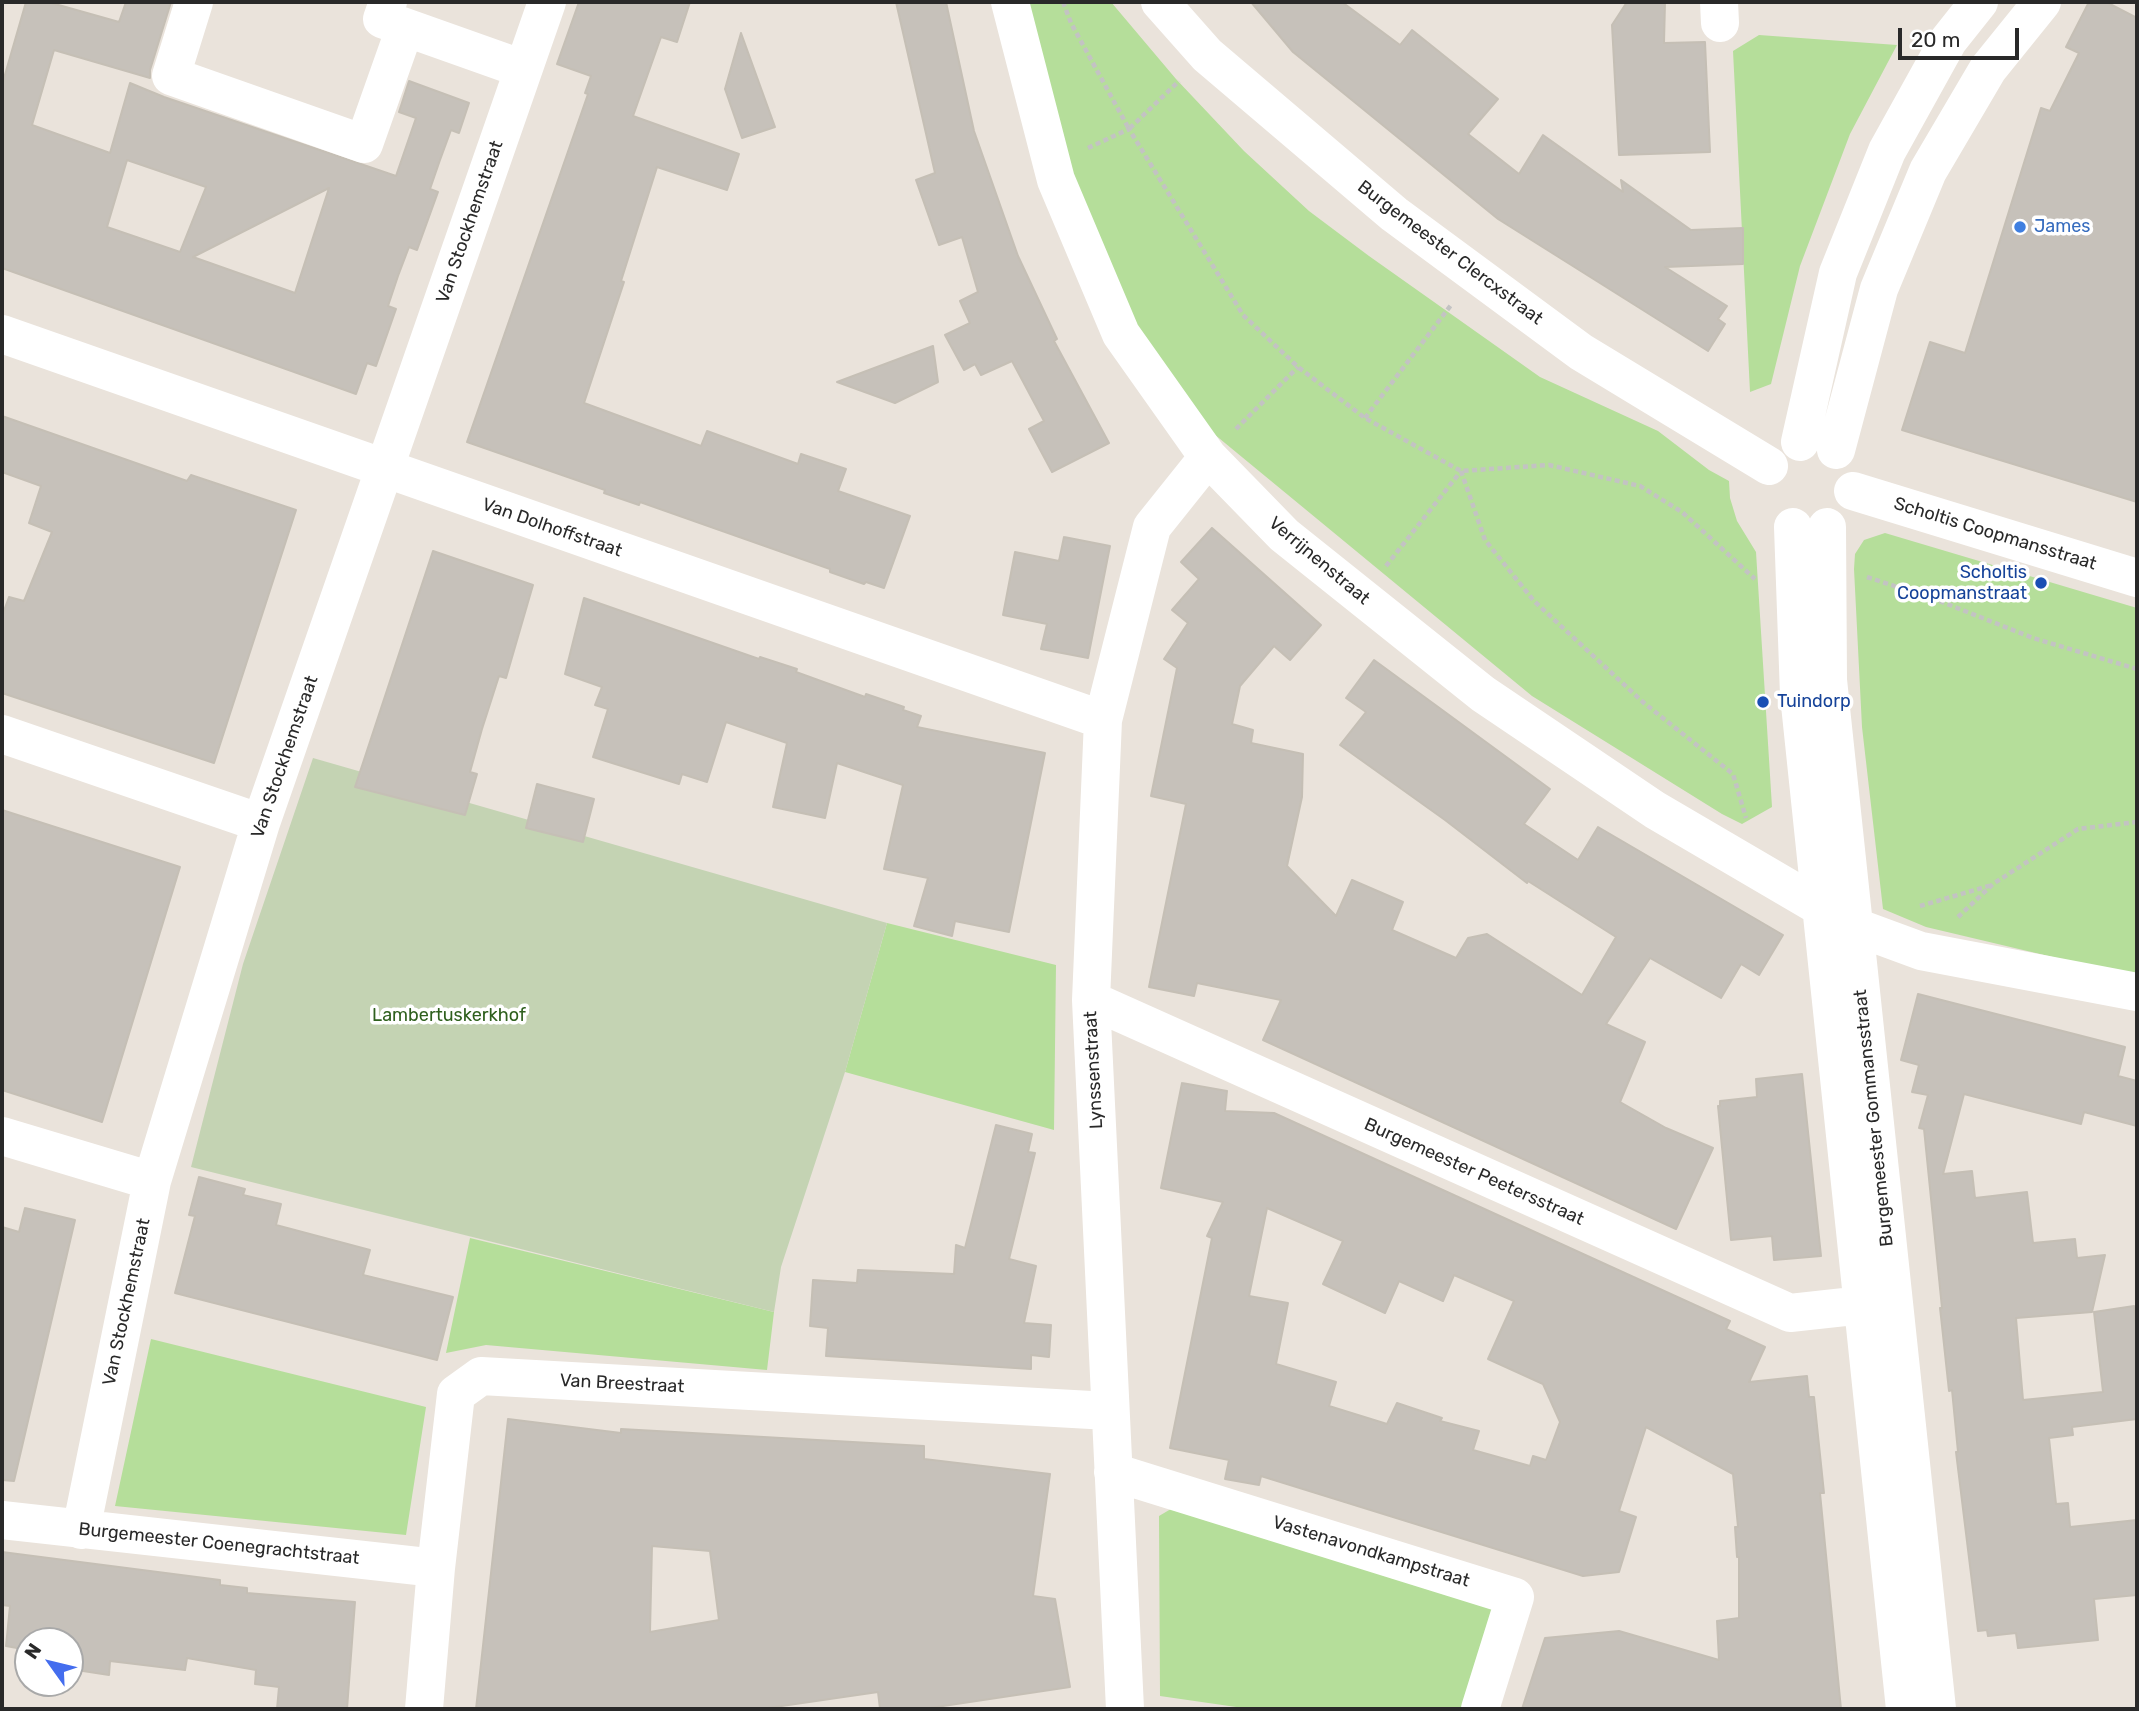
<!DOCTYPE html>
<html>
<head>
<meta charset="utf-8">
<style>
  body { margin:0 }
  #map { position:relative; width:2139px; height:1711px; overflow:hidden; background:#eae3db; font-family:Rubik,sans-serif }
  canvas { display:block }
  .frame { position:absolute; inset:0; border:4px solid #292929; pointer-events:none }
  .north { position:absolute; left:14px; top:1627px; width:70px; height:70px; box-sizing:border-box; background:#fff; border:2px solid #a9a9a9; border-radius:50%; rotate:304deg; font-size:19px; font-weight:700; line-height:28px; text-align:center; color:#292929 }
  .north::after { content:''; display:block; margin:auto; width:24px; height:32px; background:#446dee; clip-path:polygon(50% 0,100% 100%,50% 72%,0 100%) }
  .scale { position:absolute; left:1898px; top:28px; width:121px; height:32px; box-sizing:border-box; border:4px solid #292929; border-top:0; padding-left:9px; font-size:21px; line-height:24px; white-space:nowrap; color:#292929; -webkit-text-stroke:5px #fff; paint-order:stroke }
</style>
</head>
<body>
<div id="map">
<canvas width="2139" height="1711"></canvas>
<div class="frame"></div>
<div class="north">N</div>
<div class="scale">20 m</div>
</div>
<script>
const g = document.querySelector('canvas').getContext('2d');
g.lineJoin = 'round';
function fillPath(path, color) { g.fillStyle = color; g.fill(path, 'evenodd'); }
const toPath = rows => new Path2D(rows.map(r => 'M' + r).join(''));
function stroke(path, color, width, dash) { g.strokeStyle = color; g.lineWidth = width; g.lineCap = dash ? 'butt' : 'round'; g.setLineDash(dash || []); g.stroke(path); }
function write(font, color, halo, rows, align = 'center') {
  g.font = font + ' Rubik,sans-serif'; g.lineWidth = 7; g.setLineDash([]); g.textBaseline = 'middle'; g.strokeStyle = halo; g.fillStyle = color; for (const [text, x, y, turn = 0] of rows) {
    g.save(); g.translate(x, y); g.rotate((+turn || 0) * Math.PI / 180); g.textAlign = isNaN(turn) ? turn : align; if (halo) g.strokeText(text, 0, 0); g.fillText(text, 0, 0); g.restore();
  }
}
fillPath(toPath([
  [1026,2,1111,2,1176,79,1244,151,1309,211,1369,256,1540,377,1658,431,1709,470,1729,481,1730,498,1737,521,1756,552,1772,807,1742,824,1722,814,1532,696,1214,434,1150,352,1105,264,1064,152],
  [1759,35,1897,45,1850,134,1800,266,1771,384,1750,392,1733,51],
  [1885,533,2137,608,2137,977,1926,927,1883,909,1862,727,1854,569,1855,554,1864,540],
  [887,923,1056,965,1054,1130,845,1072],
  [470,1238,774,1312,767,1370,486,1345,446,1353],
  [151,1339,426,1407,406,1535,115,1506],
  [1181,1503,1506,1605,1473,1709,1250,1709,1160,1696,1159,1516]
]), '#b5de9a');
fillPath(toPath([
  [313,758,887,923,845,1072,781,1267,774,1312,191,1167,243,964]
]), '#c4d3b3');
const building = toPath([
  [26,2,48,2,119,22,126,2,171,2,150,70,150,78,54,50,32,125,110,153,130,83,164,97,396,176,416,118,399,112,409,81,469,103,459,133,451,130,440,160,430,189,438,192,417,250,409,247,398,276,388,306,396,309,376,366,367,363,356,394,2,268,2,85,26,2],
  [127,160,206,187,180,252,107,227,127,160],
  [329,188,295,293,193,257,329,188],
  [579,2,690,2,677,42,661,37,633,116,739,154,727,190,657,167,621,281,624,282,584,403,701,446,707,431,798,464,801,454,846,469,838,491,910,516,884,588,866,582,864,584,830,572,830,569,640,502,639,505,604,493,605,490,467,442,588,94,585,93,591,76,557,64,579,2],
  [896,2,946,2,974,131,1018,256,1057,339,1054,341,1109,443,1052,472,1029,429,1044,421,1012,361,981,375,975,364,964,370,945,335,970,323,960,301,978,292,962,237,939,245,916,180,935,173,896,2],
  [1251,2,1342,2,1400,45,1412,30,1498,99,1468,134,1519,174,1543,135,1623,192,1621,180,1691,230,1743,228,1743,264,1665,267,1727,306,1718,319,1725,324,1708,351,1498,219,1293,52,1251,2],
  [1627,2,1665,2,1664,43,1705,42,1710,152,1619,155,1612,25,1627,2],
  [2089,2,2106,2,2137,18,2137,502,1902,430,1930,342,1965,353,2041,108,2050,111,2079,53,2066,47,2089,2],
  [741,33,775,127,742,138,725,89,741,33],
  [933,346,938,382,895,403,837,382,933,346],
  [2,416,187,481,191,475,296,510,214,763,2,693,2,616,9,597,24,601,52,532,29,523,41,486,2,472,2,416],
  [1212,528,1321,625,1290,660,1274,646,1240,686,1232,724,1253,730,1251,743,1303,754,1302,797,1287,866,1336,916,1352,880,1403,902,1392,930,1456,958,1468,938,1487,934,1582,995,1616,937,1528,881,1527,883,1445,820,1340,745,1366,712,1346,698,1374,660,1550,789,1524,824,1578,860,1598,827,1783,935,1759,975,1741,964,1721,998,1650,958,1606,1024,1645,1042,1620,1102,1666,1128,1713,1148,1676,1229,1263,1040,1281,1000,1197,983,1194,996,1149,987,1186,804,1151,796,1177,668,1164,659,1188,623,1172,610,1199,579,1181,562,1212,528],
  [1064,537,1110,546,1088,658,1041,649,1047,624,1003,615,1015,552,1059,561,1064,537],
  [433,551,533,585,506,678,499,676,482,729,470,772,477,774,465,815,355,787,433,551],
  [584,598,759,659,760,657,797,669,796,672,865,697,866,694,904,707,903,710,921,716,917,727,1045,753,1009,932,955,921,952,936,914,926,928,878,884,869,903,785,837,763,825,818,773,807,787,743,726,722,707,782,682,774,679,784,593,757,608,709,595,705,602,687,565,674,584,598],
  [537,784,594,799,583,842,526,828,537,784],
  [2,810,180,867,102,1122,2,1090,2,810],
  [1918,994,2125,1047,2118,1076,2137,1081,2137,1126,2084,1112,2081,1124,1964,1094,1943,1174,1972,1171,1975,1198,2027,1192,2033,1243,2075,1239,2077,1258,2105,1255,2092,1312,2016,1318,2023,1400,2103,1392,2094,1312,2134,1306,2137,1334,2137,1419,2072,1427,2073,1435,2049,1438,2056,1504,2068,1503,2070,1527,2137,1520,2137,1595,2094,1599,2098,1640,2018,1648,2016,1633,1988,1636,1987,1630,1978,1631,1956,1452,1958,1452,1952,1390,1949,1391,1942,1326,1940,1308,1942,1308,1924,1129,1919,1128,1928,1095,1912,1092,1919,1065,1901,1060,1918,994],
  [1802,1074,1821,1256,1774,1260,1772,1236,1731,1240,1718,1106,1720,1106,1720,1101,1757,1097,1756,1079,1802,1074],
  [1182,1083,1227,1091,1225,1111,1274,1113,1730,1321,1726,1329,1765,1347,1749,1382,1807,1376,1809,1397,1814,1397,1824,1493,1820,1493,1841,1709,1522,1709,1545,1638,1619,1631,1719,1660,1717,1621,1739,1618,1739,1557,1737,1557,1735,1527,1738,1527,1733,1474,1646,1427,1619,1511,1636,1517,1619,1572,1583,1576,1261,1476,1259,1485,1225,1479,1229,1460,1170,1448,1212,1238,1207,1236,1223,1202,1161,1188,1182,1083],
  [1267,1208,1343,1241,1323,1284,1385,1313,1399,1281,1443,1301,1454,1275,1514,1301,1488,1359,1543,1384,1560,1422,1546,1460,1533,1456,1530,1466,1473,1450,1479,1431,1440,1421,1442,1418,1397,1403,1387,1424,1329,1406,1336,1382,1276,1364,1288,1303,1249,1296,1267,1208],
  [996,1125,1032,1134,1028,1152,1035,1153,1009,1259,1036,1266,1024,1323,1051,1325,1049,1357,1031,1355,1031,1369,826,1356,828,1328,810,1326,813,1280,857,1283,858,1270,954,1274,956,1245,965,1248,996,1125],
  [199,1177,245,1189,243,1195,281,1204,276,1225,370,1250,363,1275,453,1297,437,1360,175,1293,195,1216,189,1215,199,1177],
  [25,1208,75,1220,14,1481,2,1480,2,1227,19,1232,25,1208],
  [508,1419,621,1433,621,1429,924,1446,924,1459,1050,1474,1033,1596,1055,1599,1070,1687,923,1709,880,1709,878,1692,761,1709,476,1709,508,1419],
  [652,1546,710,1551,719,1620,650,1632,652,1546],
  [2,1552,220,1580,220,1585,247,1588,247,1593,355,1602,347,1709,277,1709,279,1687,255,1684,256,1670,187,1658,185,1670,110,1661,109,1675,70,1669,70,1641,28,1641,28,1650,6,1646,10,1606,2,1605,2,1552]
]);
fillPath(building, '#c6c1ba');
stroke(building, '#c5bfb5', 2);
stroke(toPath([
  [1063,2,1071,23,1129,129,1179,81],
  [1088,148,1129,129,1243,315,1298,367,1365,418,1461,471,1549,465,1640,486,1682,512,1755,579],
  [1365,418,1451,305],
  [1236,429,1298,367],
  [1461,471,1485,540,1534,601,1644,703,1733,774,1746,818],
  [1386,566,1461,471],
  [1867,577,1937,600,2033,638,2137,669],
  [1920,906,1992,885],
  [1958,917,1993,884,2078,829,2137,822]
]), '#c3c3c3', 4.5, [5, 3.5]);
stroke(toPath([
  [194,2,171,76,364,144,405,28],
  [388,2,382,19,523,69],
  [1010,2,1056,180,1121,334,1208,457,1284,535,1483,694,1655,810,1853,926,1921,951,2137,992],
  [1160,2,1207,55,1394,214,1581,352,1769,466],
  [1719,2,1720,23],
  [2,334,1103,720],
  [1800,442,1838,273,1887,151,1948,41,1979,2],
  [1836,450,1879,289,1928,171,1988,69,2042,2],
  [1853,491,2137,578],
  [1793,527,1799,695,1905,1709],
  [1827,527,1828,680,1937,1709],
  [2,734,261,823],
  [1091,1000,1790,1313,1863,1305],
  [2,1136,152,1181],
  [1113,1472,1515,1597,1480,1709],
  [2,1520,436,1568],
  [81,1530,152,1181,261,823,547,2],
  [424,1709,436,1568,456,1394,481,1376,1109,1411],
  [1125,1709,1091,1000,1103,720,1152,527,1208,457]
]), '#fff', 38);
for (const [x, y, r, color] of [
  [2020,227,7,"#3f7fe0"],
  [2041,583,7,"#1a4fb4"],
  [1763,702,7,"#1a4fb4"]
]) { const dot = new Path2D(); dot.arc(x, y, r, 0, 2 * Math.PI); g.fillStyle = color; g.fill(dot); stroke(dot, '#fff', 2.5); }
write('18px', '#292929', '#fff', [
  ["Van Stockhemstraat",470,222,-71],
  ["Burgemeester Clercxstraat",1450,253,37],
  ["Van Dolhoffstraat",552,528,19],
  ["Scholtis Coopmansstraat",1995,534,17],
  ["Verrijnenstraat",1319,561,40],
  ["Van Stockhemstraat",285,757,-71],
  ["Lynssenstraat",1094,1070,-93],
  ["Burgemeester Gommansstraat",1874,1118,-96],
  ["Burgemeester Peetersstraat",1474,1172,24],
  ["Van Stockhemstraat",127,1302,-78],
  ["Van Breestraat",622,1384,3],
  ["Burgemeester Coenegrachtstraat",219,1544,6],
  ["Vastenavondkampstraat",1371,1552,17]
]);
write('18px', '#366cbe', '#fff', [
  ["James",2034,227]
], 'left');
write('18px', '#164399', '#fff', [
  ["Scholtis",2027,573],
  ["Coopmanstraat",2027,594],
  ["Tuindorp",1777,702,"left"]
], 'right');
write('18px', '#2f601e', '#fff', [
  ["Lambertuskerkhof",449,1016]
]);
</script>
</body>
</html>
